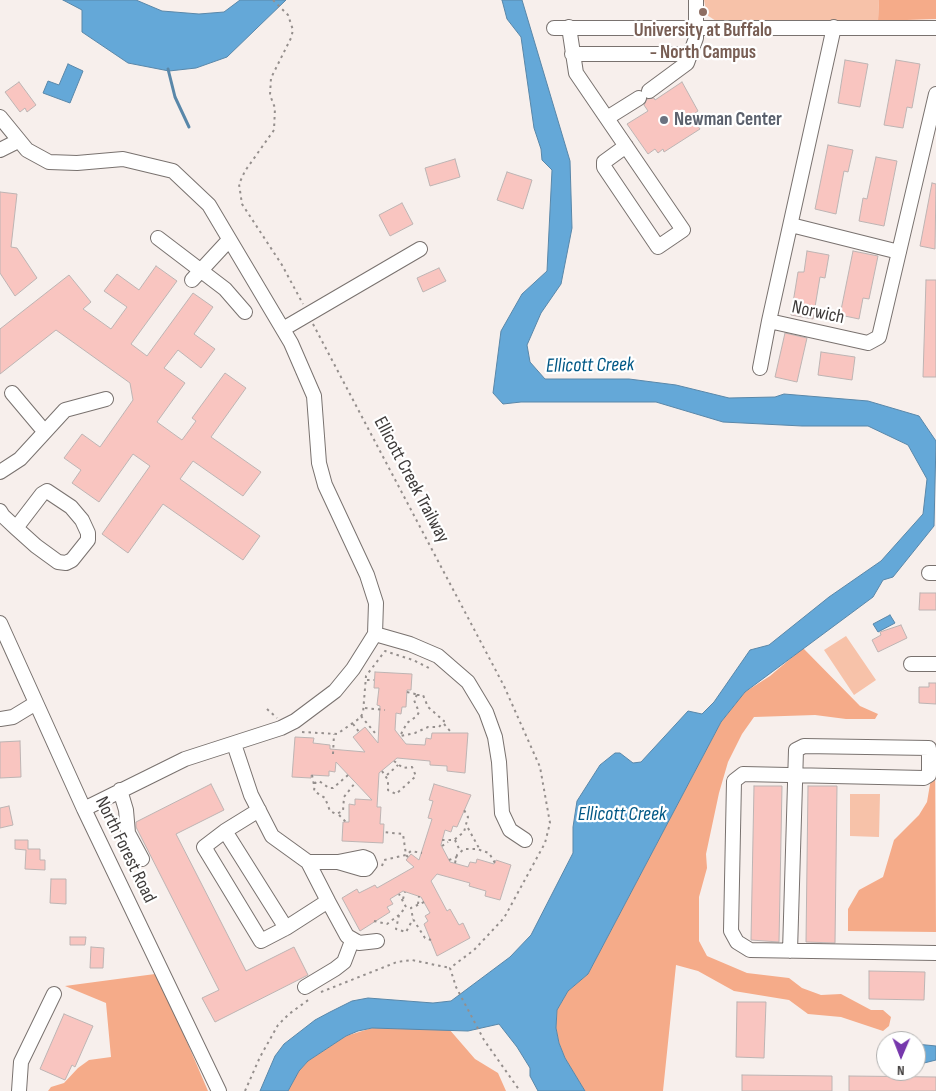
<!DOCTYPE html>
<html>
<head>
<meta charset="utf-8">
<style>
  body { margin:0 }
  #map { position:relative; width:936px; height:1091px; overflow:hidden; background:#f7efec; font-family:"Sofia Sans Condensed",sans-serif }
  canvas { display:block }
  .north { position:absolute; left:876px; top:1031px; width:50px; height:50px; box-sizing:border-box; background:#fff; border:1px solid #b2b1b0; border-radius:50%; rotate:181deg; font-size:14px; font-weight:700; line-height:20px; text-align:center; color:#3e3b3a }
  .north::after { content:''; display:block; margin:auto; width:18px; height:22px; background:#7637ac; clip-path:polygon(50% 0,100% 100%,50% 72%,0 100%) }
</style>
</head>
<body>
<div id="map">
<canvas width="936" height="1091"></canvas>
<div class="north">N</div>
</div>
<script>
const g = document.querySelector('canvas').getContext('2d');
g.lineJoin = 'round';
function fillPath(path, color) { g.fillStyle = color; g.fill(path, 'evenodd'); }
const toPath = rows => new Path2D(rows.map(r => 'M' + r).join(''));
function stroke(path, color, width, dash) { g.strokeStyle = color; g.lineWidth = width; g.lineCap = dash ? 'butt' : 'round'; g.setLineDash(dash || []); g.stroke(path); }
function write(font, color, halo, rows, align = 'center') {
  g.font = font + ' "Sofia Sans Condensed",sans-serif'; g.lineWidth = 4.5; g.setLineDash([]); g.textBaseline = 'middle'; g.strokeStyle = halo; g.fillStyle = color; for (const [text, x, y, turn = 0] of rows) {
    g.save(); g.translate(x, y); g.rotate((+turn || 0) * Math.PI / 180); g.textAlign = isNaN(turn) ? turn : align; if (halo) g.strokeText(text, 0, 0); g.fillText(text, 0, 0); g.restore();
  }
}
fillPath(toPath([
  [704,0,879,0,878,21,716,21,707,15],
  [846,636,876,680,854,695,824,650],
  [850,794,880,794,879,837,850,836]
]), '#f7c2a9');
fillPath(toPath([
  [879,0,936,0,936,19,878,21],
  [803,648,860,706,878,714,875,719,846,719,815,715,754,717,742,734,728,762,719,793,706,854,707,868,699,897,699,941,707,956,747,973,789,978,802,988,821,995,841,994,871,1010,883,1010,891,1017,889,1026,883,1031,841,1017,808,1014,789,1000,734,991,698,971,676,965,663,1091,585,1091,565,1058,559,1043,556,1028,557,1010,568,991,588,974,721,722,745,692,770,676],
  [935,755,936,932,848,931,848,909,859,890,883,877,894,840,919,815,927,802],
  [155,974,184,1035,208,1091,48,1091,51,1087,64,1083,78,1068,89,1060,111,1057,106,1003,65,986],
  [372,1028,449,1029,475,1059,498,1073,506,1091,288,1091,299,1071,308,1061,346,1036]
]), '#f5ab89');
const water = toPath([
  [63,0,136,0,162,11,199,14,224,12,240,0,286,0,227,57,196,68,169,71,128,63,82,32,82,10,63,0],
  [502,0,522,0,570,161,572,228,561,284,541,313,527,345,530,362,545,379,629,379,676,385,729,398,775,397,784,394,868,401,919,416,936,441,934,526,893,577,883,580,873,597,745,692,721,722,588,974,568,991,557,1010,556,1028,559,1043,565,1058,585,1091,538,1091,530,1076,530,1068,517,1047,499,1024,468,1031,372,1028,358,1031,346,1036,308,1061,299,1071,288,1091,260,1091,275,1056,284,1044,315,1020,330,1012,352,1001,368,998,433,1003,451,1001,510,957,531,935,573,853,573,827,577,801,600,765,615,753,620,753,633,763,641,762,688,711,702,714,714,702,750,650,769,645,829,597,881,561,923,514,927,479,908,445,868,426,802,426,723,422,656,402,521,402,503,404,493,393,501,331,522,294,547,271,552,170,542,160,541,149,534,128,521,37,507,19,502,0],
  [68,64,83,71,70,103,43,93,48,81,59,85,68,64],
  [890,615,895,623,878,632,873,624,890,615],
  [916,1044,936,1046,936,1060,920,1064,917,1061,916,1044]
]);
fillPath(water, '#64a8d8');
stroke(water, '#5987a9', 1);
stroke(toPath([
  [168,69,175,97,189,127]
]), '#5987a9', 3);
const building = toPath([
  [845,60,868,64,860,107,838,103,845,60],
  [896,60,920,64,912,108,907,107,903,128,884,125,896,60],
  [19,82,36,105,27,112,25,108,20,112,5,92,19,82],
  [682,82,698,111,691,116,700,129,664,152,663,149,658,153,655,149,648,154,627,124,648,111,644,105,647,99,654,98,655,100,682,82],
  [828,145,853,150,848,172,844,171,836,214,815,209,828,145],
  [876,157,897,161,884,226,859,221,863,198,867,199,876,157],
  [455,159,460,177,430,186,425,168,455,159],
  [507,172,532,180,523,209,497,200,507,172],
  [932,183,936,184,935,249,920,246,932,183],
  [0,192,17,194,11,247,17,248,37,278,15,296,0,273,0,192],
  [402,203,413,224,390,236,379,215,402,203],
  [807,251,829,255,825,278,820,277,813,319,791,315,798,272,804,272,807,251],
  [853,251,878,256,869,299,863,298,859,319,840,315,853,251],
  [156,266,177,281,131,344,147,356,193,293,213,307,194,334,215,349,201,368,178,350,164,368,185,383,157,422,182,440,196,421,192,418,225,373,246,388,211,437,261,472,243,496,193,461,180,479,260,536,243,560,163,504,128,553,102,534,150,466,133,454,99,502,72,483,81,470,64,458,82,434,100,447,133,400,130,383,56,330,0,374,0,329,69,275,91,302,83,309,111,329,127,307,104,291,117,274,139,290,156,266],
  [439,268,446,281,423,292,417,278,439,268],
  [926,280,936,280,936,377,923,377,926,280],
  [785,333,807,338,797,382,775,377,785,333],
  [821,352,855,357,852,380,818,375,821,352],
  [920,593,936,593,936,610,919,610,920,593],
  [901,625,907,638,878,652,872,640,881,635,880,632,901,625],
  [375,672,412,674,411,690,407,690,406,707,402,707,401,714,396,713,395,730,406,744,425,745,426,738,431,739,432,733,468,733,465,773,447,771,447,766,430,765,430,761,397,758,379,773,377,807,381,807,380,824,384,824,383,843,342,841,343,822,349,822,349,804,355,805,355,799,372,800,336,762,335,772,329,771,329,776,311,775,311,778,292,777,295,737,314,738,313,743,330,745,330,749,365,752,353,737,365,727,378,743,380,706,377,705,379,688,374,688,375,672],
  [929,683,936,683,936,704,919,703,919,687,929,687,929,683],
  [20,741,21,777,0,778,0,742,20,741],
  [211,784,224,810,176,834,246,971,294,947,308,975,215,1022,202,998,219,990,136,827,136,822,211,784],
  [434,784,471,795,457,827,453,826,451,832,445,830,441,845,450,862,468,867,470,862,476,863,477,859,494,864,496,860,511,865,500,900,485,896,486,891,469,886,470,883,437,874,431,881,447,911,450,909,459,925,463,923,470,938,437,956,424,924,428,921,425,916,430,913,421,897,403,891,390,899,393,904,387,907,390,912,360,931,342,898,357,889,359,893,375,885,377,888,414,867,406,860,411,854,419,860,432,819,428,818,433,801,429,800,434,784],
  [754,786,782,786,779,942,751,940,754,786],
  [808,786,837,786,835,943,806,942,808,786],
  [9,806,13,825,0,828,0,808,9,806],
  [15,840,28,840,28,849,40,849,40,860,45,860,45,870,25,869,26,850,15,849,15,840],
  [51,879,66,879,66,904,50,903,51,879],
  [70,937,86,937,85,945,70,945,70,937],
  [91,947,104,948,103,968,90,968,91,947],
  [869,971,925,972,924,1000,869,999,869,971],
  [737,1002,766,1002,764,1058,736,1057,737,1002],
  [64,1014,93,1026,75,1067,72,1065,65,1080,40,1069,64,1014],
  [742,1075,832,1076,832,1091,742,1091,742,1075],
  [849,1076,936,1077,936,1091,849,1091,849,1076]
]);
fillPath(building, '#f9c5c0');
stroke(building, '#bdb4b3', 1);
const minor = toPath([
  [569,27,576,73,683,230,658,247,604,167,604,162,626,146],
  [834,27,769,321,868,343,879,337,936,94],
  [554,28,936,28],
  [572,54,692,54],
  [649,91,687,63,696,38,696,0],
  [0,117,27,150,49,162,77,163,123,159,173,171,209,205,291,343,314,396,319,463,325,485,367,575,376,603,375,634,353,669,335,691,295,721,281,728,185,759,84,809],
  [607,118,639,98],
  [0,150,18,141],
  [791,225,899,252],
  [158,238,225,289,245,312],
  [192,280,229,240],
  [283,329,420,249],
  [760,368,769,321],
  [12,393,44,431],
  [0,472,20,459,65,410,106,399],
  [0,511,3,516,16,528,36,546,58,562,66,563,72,560,88,540,88,533,82,520,71,507,47,491,42,494,16,528],
  [929,573,936,573],
  [0,623,84,809,219,1091],
  [375,634,410,644,438,656,468,682,486,712,495,737,499,762,502,813,510,830,525,840],
  [911,664,936,664],
  [0,719,13,717,36,703],
  [234,744,251,795,272,836,308,862,328,901,286,928],
  [929,748,929,775,924,778,743,774,734,781,731,931,737,942,750,950,936,953],
  [120,790,126,810,128,833,142,859],
  [225,831,204,847,261,941,286,928,225,831,259,810],
  [308,862,338,862,363,857,368,859,370,864,366,869,362,869,338,862],
  [328,901,347,936,359,943,377,941],
  [790,951,796,750,804,746,929,748],
  [305,987,335,969,344,962,352,941],
  [19,1091,21,1062,54,994]
]);
stroke(minor, '#79726f', 16);
stroke(toPath([
  [273,0,288,15,293,30,291,38,271,78,270,95,275,108,274,130,245,171,239,184,242,204,282,265,303,304],
  [313,324,504,686,540,767,550,823,545,843,504,918,474,950,450,968,456,987,484,1040,520,1091],
  [367,680,374,680],
  [407,692,419,695],
  [417,695,423,695,428,707,444,721,439,727,428,727,415,733,400,736,407,723,417,716,419,712,414,700,417,695],
  [365,708,385,710],
  [267,709,277,718],
  [361,716,375,733],
  [353,724,359,732],
  [444,724,450,731],
  [302,732,337,734,360,718,363,713,366,676,385,651,413,660,429,668],
  [333,754,334,734],
  [382,771,388,780,388,790,396,794,416,776,412,767,403,768,394,761],
  [312,775,314,785],
  [348,775,333,788,329,788,319,781,315,783,314,791,325,798,330,811,336,814,343,811,344,797,355,783],
  [387,775,398,765],
  [339,815,346,822],
  [468,828,480,850],
  [442,840,454,840,464,832,468,817,464,810],
  [455,840,460,851],
  [442,846,448,842],
  [408,857,406,855,411,851,422,853],
  [449,860,457,857],
  [455,863,457,855,464,849,477,849,489,853,495,863],
  [382,866,384,860,406,855,403,834,383,832],
  [403,899,405,892],
  [424,902,411,908,413,919,425,938,431,940],
  [418,904,419,896],
  [399,915,396,929,406,932,413,919],
  [374,921,387,924,399,915,406,907,399,894],
  [321,992,397,962,412,960,450,968],
  [245,1091,260,1057,278,1025,289,1014,311,998]
]), '#958f8d', 2, [2.5, 4]);
stroke(minor, '#fff', 14);
for (const [x, y, r, color] of [
  [703,12,5,"#8d6e63"],
  [664,120,5,"#6b7280"]
]) { const dot = new Path2D(); dot.arc(x, y, r, 0, 2 * Math.PI); g.fillStyle = color; g.fill(dot); stroke(dot, '#fff', 2); }
write('bold 19px', '#785e54', '#fff', [
  ["University at Buffalo",703,31],
  ["- North Campus",703,53]
]);
write('bold 19px', '#5b616d', '#fff', [
  ["Newman Center",674,120]
], 'left');
write('19px', '#3e3b3a', '#fff', [
  ["Norwich",818,313,12],
  ["Ellicott Creek Trailway",411,480,62],
  ["North Forest Road",125,850,64]
]);
write('italic 20px', '#005785', '#fff', [
  ["Ellicott Creek",590,366,-1],
  ["Ellicott Creek",622,815]
]);
</script>
</body>
</html>
